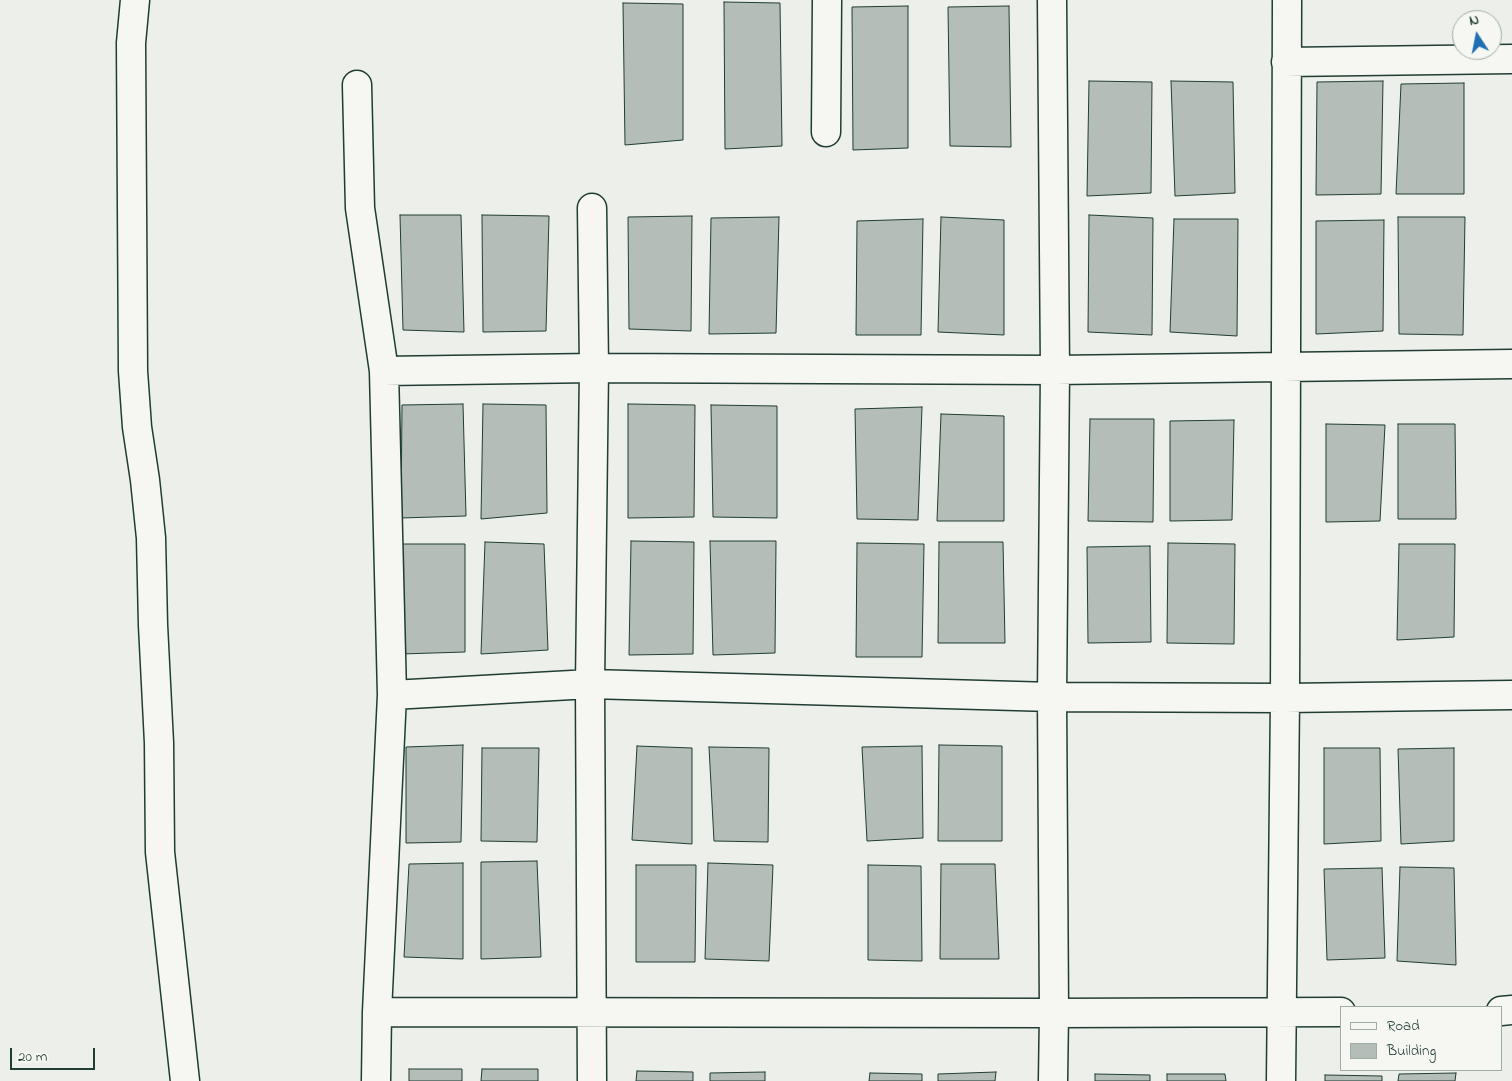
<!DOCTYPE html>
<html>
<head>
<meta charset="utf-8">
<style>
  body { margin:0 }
  #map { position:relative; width:1512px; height:1081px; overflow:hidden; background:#edefea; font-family:"Indie Flower",sans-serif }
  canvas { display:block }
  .legend { position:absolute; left:1340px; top:1006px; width:162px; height:65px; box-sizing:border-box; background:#f6f6f2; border:1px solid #a0aca6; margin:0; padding:6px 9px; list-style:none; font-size:15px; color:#1f3d34 }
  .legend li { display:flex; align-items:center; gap:10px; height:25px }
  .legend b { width:25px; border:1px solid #a0aca6 }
  .north { position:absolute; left:1452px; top:10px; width:50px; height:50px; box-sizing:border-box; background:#f6f6f2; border:1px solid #a0aca6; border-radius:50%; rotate:349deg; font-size:14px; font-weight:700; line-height:20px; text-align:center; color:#1f3d34 }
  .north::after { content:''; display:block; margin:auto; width:18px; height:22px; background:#1f6fb2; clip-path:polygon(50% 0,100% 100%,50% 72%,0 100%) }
  .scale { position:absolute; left:10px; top:1048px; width:85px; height:22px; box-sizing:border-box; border:2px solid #1f3d34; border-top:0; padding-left:6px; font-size:15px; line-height:18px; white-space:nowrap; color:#1f3d34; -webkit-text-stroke:4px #f6f6f2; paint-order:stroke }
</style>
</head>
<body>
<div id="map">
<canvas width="1512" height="1081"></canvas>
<ul class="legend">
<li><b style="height:6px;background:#f6f6f2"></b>Road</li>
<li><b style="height:14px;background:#b4bdb8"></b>Building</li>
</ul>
<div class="north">N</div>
<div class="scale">20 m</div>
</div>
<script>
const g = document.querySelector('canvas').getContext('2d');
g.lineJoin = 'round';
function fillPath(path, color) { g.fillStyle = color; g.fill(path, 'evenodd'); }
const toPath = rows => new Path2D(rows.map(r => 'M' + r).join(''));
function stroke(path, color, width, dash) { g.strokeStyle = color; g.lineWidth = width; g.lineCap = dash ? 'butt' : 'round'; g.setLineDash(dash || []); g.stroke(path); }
const building = toPath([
  [724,2,780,3,782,146,725,149,724,2],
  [623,3,683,4,683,140,625,145,623,3],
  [908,6,908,148,853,150,852,7,908,6],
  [1009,6,1011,147,950,146,948,7,1009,6],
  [1089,81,1152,82,1151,193,1087,196,1089,81],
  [1171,81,1233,82,1235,193,1175,196,1171,81],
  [1383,81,1381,194,1316,195,1317,82,1383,81],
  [1464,83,1464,194,1396,194,1401,84,1464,83],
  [400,215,461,215,464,332,403,330,400,215],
  [482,215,549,216,546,331,483,332,482,215],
  [1089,215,1153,218,1152,335,1088,332,1089,215],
  [692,216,691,331,629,329,628,217,692,216],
  [779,217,776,333,709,334,711,218,779,217],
  [941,217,1004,220,1004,335,938,332,941,217],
  [1398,217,1465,217,1463,335,1399,334,1398,217],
  [923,219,921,335,856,335,857,221,923,219],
  [1174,219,1238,219,1237,336,1170,332,1174,219],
  [1384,220,1383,331,1316,334,1316,221,1384,220],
  [463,404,466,516,401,518,402,405,463,404],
  [483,404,546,405,547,513,481,519,483,404],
  [628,404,695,405,694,517,628,518,628,404],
  [711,405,777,406,777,518,713,517,711,405],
  [922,407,918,520,857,519,855,409,922,407],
  [941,414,1004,416,1004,521,937,521,941,414],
  [1090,419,1154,419,1153,522,1088,521,1090,419],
  [1234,420,1232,520,1170,521,1170,421,1234,420],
  [1326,424,1385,425,1380,521,1326,522,1326,424],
  [1398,424,1455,424,1456,519,1398,519,1398,424],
  [631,541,694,542,693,654,629,655,631,541],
  [710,541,776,541,775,653,713,655,710,541],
  [485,542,544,544,548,650,481,654,485,542],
  [939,542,1003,542,1005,643,938,643,939,542],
  [857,543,924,544,922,657,856,657,857,543],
  [1168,543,1235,544,1234,644,1167,643,1168,543],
  [401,544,465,544,465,652,401,654,401,544],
  [1399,544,1455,544,1454,637,1397,640,1399,544],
  [1150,546,1151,642,1088,643,1087,547,1150,546],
  [463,745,461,842,406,843,406,747,463,745],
  [939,745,1002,746,1002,841,938,841,939,745],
  [637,746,692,748,692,844,632,840,637,746],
  [922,746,923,838,867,841,862,747,922,746],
  [709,747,769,748,768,842,714,841,709,747],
  [482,748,539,748,537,842,481,841,482,748],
  [1324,748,1380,748,1381,841,1324,844,1324,748],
  [1454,748,1454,841,1401,844,1398,749,1454,748],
  [537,861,541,957,481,959,481,862,537,861],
  [463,863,463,959,404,957,409,864,463,863],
  [708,863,773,865,769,961,705,959,708,863],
  [941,864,995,864,999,959,940,959,941,864],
  [636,865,696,865,695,962,636,962,636,865],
  [868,865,921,866,922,961,868,960,868,865],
  [1400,867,1454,868,1456,965,1397,961,1400,867],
  [1382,868,1385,958,1327,960,1324,869,1382,868],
  [409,1069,462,1069,462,1081,409,1081,409,1069],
  [482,1069,538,1069,538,1081,481,1081,482,1069],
  [637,1071,693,1072,693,1081,636,1081,637,1071],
  [765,1072,765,1081,710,1081,710,1073,765,1072],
  [996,1072,995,1081,938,1081,938,1074,996,1072],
  [870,1073,922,1074,922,1081,869,1081,870,1073],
  [1456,1073,1455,1081,1398,1081,1399,1074,1456,1073],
  [1095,1074,1150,1075,1150,1081,1095,1081,1095,1074],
  [1167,1074,1225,1074,1226,1081,1167,1081,1167,1074],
  [1325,1075,1382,1076,1382,1081,1325,1081,1325,1075]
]);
fillPath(building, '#b4bdb8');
stroke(building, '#1f3d34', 1);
const minor = toPath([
  [135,0,131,43,133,371,137,427,145,480,151,538,153,625,159,743,160,852,185,1081],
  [1052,0,1055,370,1052,697,1054,1013,1053,1081],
  [1286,62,1512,59],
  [357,85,360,208,384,371,392,695,377,1012,376,1081],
  [826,132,827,0],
  [384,371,594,368,592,208],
  [392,695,590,684,1052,697,1285,698,1512,695],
  [1501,1011,1512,1010],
  [377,1012,1054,1013,1341,1012],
  [592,1081,590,684,594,368,1055,370,1512,364],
  [1281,1081,1285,698,1287,0]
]);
stroke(minor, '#1f3d34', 31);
stroke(minor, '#f6f6f2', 28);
</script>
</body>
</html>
